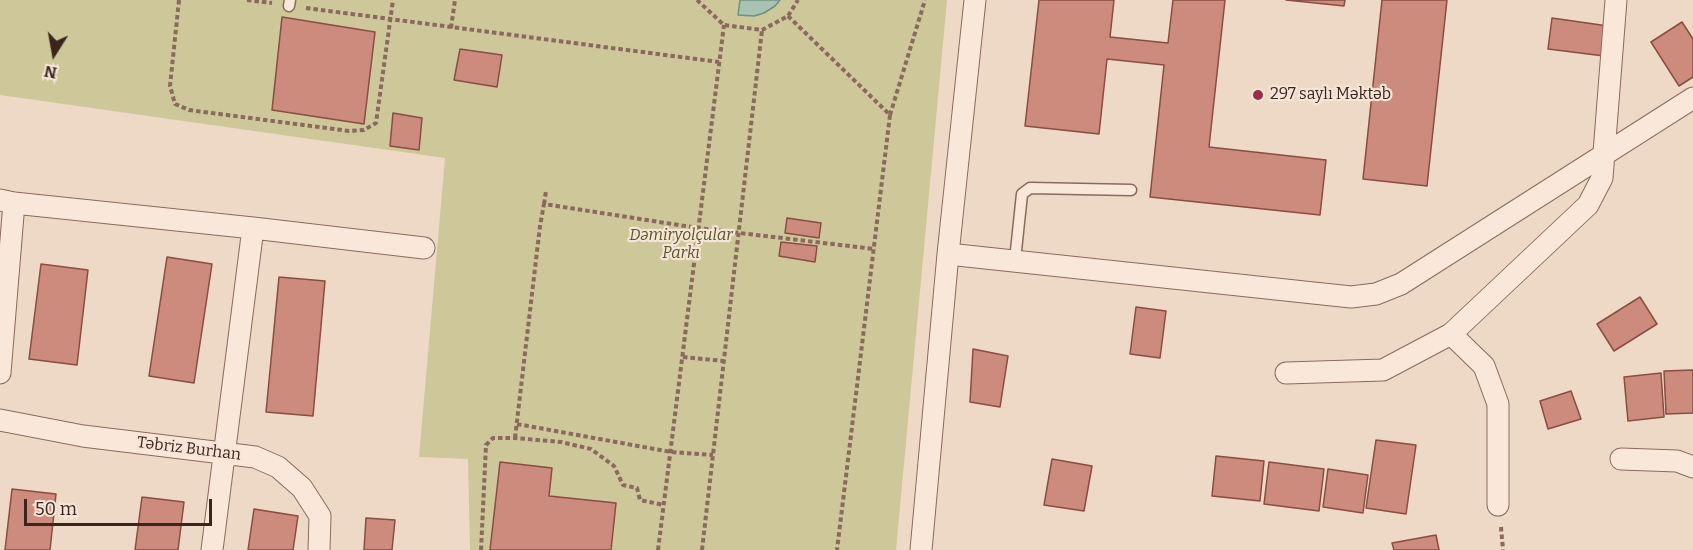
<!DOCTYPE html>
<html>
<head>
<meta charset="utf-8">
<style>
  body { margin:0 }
  #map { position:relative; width:1693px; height:550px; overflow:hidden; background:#eed9c6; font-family:Bitter,serif }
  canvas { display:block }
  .north { position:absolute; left:24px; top:24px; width:60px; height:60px; -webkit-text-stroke:4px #f6e5d6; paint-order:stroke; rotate:191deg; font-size:16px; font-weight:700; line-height:24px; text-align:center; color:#3a261f }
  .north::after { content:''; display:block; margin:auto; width:21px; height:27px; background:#3a261f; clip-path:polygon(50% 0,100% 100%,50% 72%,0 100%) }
  .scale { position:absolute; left:24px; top:499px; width:188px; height:27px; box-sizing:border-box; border:3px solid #3a261f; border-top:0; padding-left:8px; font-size:18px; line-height:21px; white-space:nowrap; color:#3a261f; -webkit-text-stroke:4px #f6e5d6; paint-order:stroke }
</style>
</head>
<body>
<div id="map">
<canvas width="1693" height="550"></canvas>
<div class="north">N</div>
<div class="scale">50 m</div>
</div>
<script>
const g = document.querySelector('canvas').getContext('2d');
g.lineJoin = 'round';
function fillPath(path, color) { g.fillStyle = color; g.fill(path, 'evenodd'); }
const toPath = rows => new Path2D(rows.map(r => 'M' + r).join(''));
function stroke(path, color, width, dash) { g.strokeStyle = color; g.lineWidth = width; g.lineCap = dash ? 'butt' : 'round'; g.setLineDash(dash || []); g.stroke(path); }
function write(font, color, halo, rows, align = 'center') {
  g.font = font + ' Bitter,serif'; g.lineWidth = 4.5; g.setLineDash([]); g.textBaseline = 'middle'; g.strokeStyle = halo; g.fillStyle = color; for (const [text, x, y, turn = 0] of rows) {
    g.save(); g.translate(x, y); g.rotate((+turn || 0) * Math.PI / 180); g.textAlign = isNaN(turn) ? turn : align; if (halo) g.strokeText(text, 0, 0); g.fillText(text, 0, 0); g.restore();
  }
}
fillPath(toPath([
  [0,0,947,0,896,550,470,550,468,459,419,457,445,158,0,95]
]), '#cdc79a');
const water = toPath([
  [740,0,780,0,775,6,764,13,754,16,738,15,740,0]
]);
fillPath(water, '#a8c2b4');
stroke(water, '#6e9180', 1.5);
const building = toPath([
  [1039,0,1114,0,1110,37,1168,43,1173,0,1225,0,1209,147,1326,160,1320,215,1150,197,1164,65,1107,59,1099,134,1025,126,1039,0],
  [1286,0,1345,0,1344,6,1286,0],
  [1382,0,1447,0,1427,186,1363,179,1382,0],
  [282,17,375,32,364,124,272,110,282,17],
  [1552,18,1608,26,1604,56,1548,49,1552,18],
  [1682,22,1693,39,1693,77,1679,86,1651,42,1682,22],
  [460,49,502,55,497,87,454,80,460,49],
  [393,113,422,118,419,150,390,146,393,113],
  [787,218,821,223,819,238,785,233,787,218],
  [781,242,817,246,815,262,779,256,781,242],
  [167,257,212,264,194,383,149,376,167,257],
  [41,264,88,270,77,365,29,359,41,264],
  [279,277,325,281,313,416,266,412,279,277],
  [1640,297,1657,324,1614,351,1597,324,1640,297],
  [1136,307,1166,311,1160,358,1130,354,1136,307],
  [973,349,1008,356,1000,407,970,402,973,349],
  [1693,370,1693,413,1666,414,1664,371,1693,370],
  [1661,373,1664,417,1628,421,1624,377,1661,373],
  [1571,391,1581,419,1548,429,1540,401,1571,391],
  [1376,440,1416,445,1406,514,1366,508,1376,440],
  [1216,456,1264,461,1260,501,1212,496,1216,456],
  [1052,459,1092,466,1084,511,1044,505,1052,459],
  [500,462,552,468,549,496,616,503,611,550,490,550,500,462],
  [1269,462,1324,469,1319,511,1264,504,1269,462],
  [1328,469,1368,475,1363,513,1323,507,1328,469],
  [12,489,56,494,50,550,5,550,12,489],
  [142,497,184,502,178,550,135,550,142,497],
  [254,509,298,516,293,550,248,550,254,509],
  [366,518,395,520,392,550,364,550,366,518],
  [1436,535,1439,550,1394,550,1392,543,1436,535]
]);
fillPath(building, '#cc8b7c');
stroke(building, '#894d42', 1.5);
const lane = toPath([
  [289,6,290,0],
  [1015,260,1022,194,1030,188,1131,190]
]);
const street = toPath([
  [0,200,14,203,253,228,212,550],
  [253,228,424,248],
  [948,254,1351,297,1376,294,1401,284,1693,98],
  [1451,334,1484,366,1498,404,1498,505],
  [0,373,14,203],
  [1286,373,1383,370,1451,334,1588,205,1602,178,1616,0],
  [0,420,83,436,255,457,278,467,302,488,320,516,319,550],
  [1621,459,1677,461,1693,467],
  [921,550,948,254,975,0]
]);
stroke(lane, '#8a6a5c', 13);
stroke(street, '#8a6a5c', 23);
stroke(toPath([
  [179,0,170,86,175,104,189,110,349,131,364,130,376,123,393,0],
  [247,0,272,3],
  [697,0,724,25,762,30,788,16,798,0],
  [306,8,719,62],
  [788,16,890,115,837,550],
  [451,28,455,0],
  [890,115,925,0],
  [544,204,546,191],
  [683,357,724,361],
  [517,424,671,452,713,455],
  [515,438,540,226,544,204,698,228,874,249],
  [1501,527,1503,550],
  [481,550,486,445,493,438,515,438,561,442,591,449,614,466,623,485,637,488,640,500,664,505],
  [658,550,724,25],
  [702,550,762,30]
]), '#8a6a5c', 4, [4.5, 3]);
stroke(lane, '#f9e8da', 10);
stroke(street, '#f9e8da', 21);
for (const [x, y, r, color] of [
  [1258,95,6,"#992c46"]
]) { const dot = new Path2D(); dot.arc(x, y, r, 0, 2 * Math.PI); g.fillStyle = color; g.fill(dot); stroke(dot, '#f6e5d6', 2); }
write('16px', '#3a261f', '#f6e5d6', [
  ["297 saylı Məktəb",1270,95]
], 'left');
write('italic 16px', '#565726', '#f6e5d6', [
  ["Dəmiryolçular",681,236],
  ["Parkı",681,254]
]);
write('16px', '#3a261f', '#f6e5d6', [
  ["Təbriz Burhan",189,449,7]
]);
</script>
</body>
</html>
